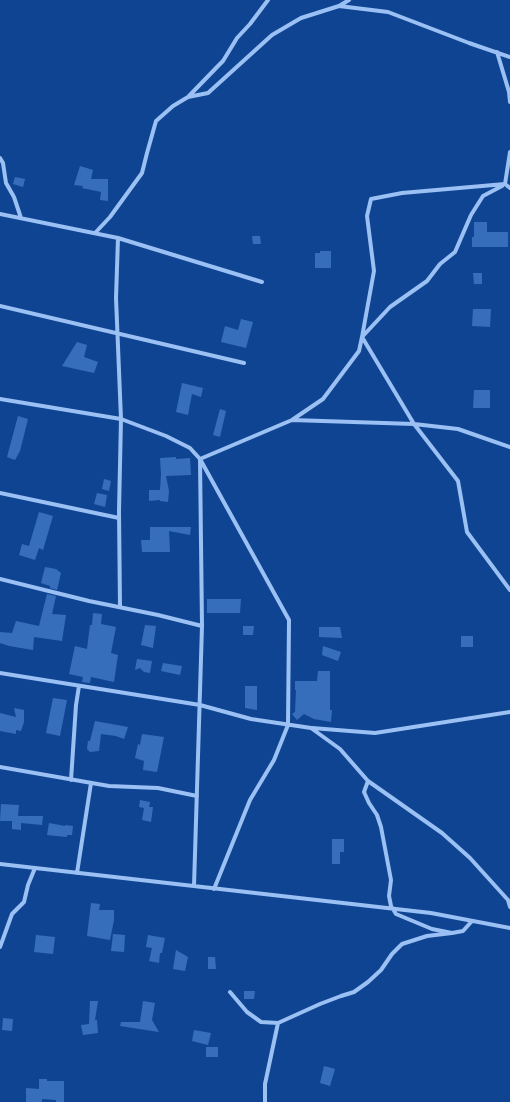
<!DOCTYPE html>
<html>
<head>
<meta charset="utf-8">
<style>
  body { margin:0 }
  canvas { display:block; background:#0f4492 }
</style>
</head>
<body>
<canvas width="510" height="1102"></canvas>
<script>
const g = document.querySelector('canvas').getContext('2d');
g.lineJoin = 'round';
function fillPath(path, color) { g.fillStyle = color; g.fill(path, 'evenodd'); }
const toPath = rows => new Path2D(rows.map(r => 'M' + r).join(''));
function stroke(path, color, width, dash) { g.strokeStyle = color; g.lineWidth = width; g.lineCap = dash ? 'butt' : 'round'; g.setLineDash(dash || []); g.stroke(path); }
fillPath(toPath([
  [80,166,93,170,91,179,108,179,108,201,100,200,101,192,82,188,83,186,74,185],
  [15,177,25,179,23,187,13,184],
  [474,222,487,222,487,232,508,232,508,247,472,247,472,237,474,237],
  [252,236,260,236,261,244,253,244],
  [320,251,331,251,331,268,315,268,315,253,320,253],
  [473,273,482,273,482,284,474,284],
  [473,309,491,309,490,327,472,326],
  [241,319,253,322,246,348,221,342,225,326,238,330],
  [77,342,87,345,84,357,98,362,94,373,62,366],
  [182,383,203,388,201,397,192,394,188,415,176,412],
  [474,390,490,390,490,408,473,408],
  [220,409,226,411,220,437,213,435],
  [18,416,28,419,20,451,15,460,7,457],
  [176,457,176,459,190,458,191,475,166,476,169,491,168,502,160,501,160,500,149,501,149,490,160,490,161,474,160,458],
  [104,479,111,481,109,491,102,489],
  [97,493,107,495,105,507,94,504],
  [39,512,53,516,43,550,39,548,35,560,19,555,22,544,29,546],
  [150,527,191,527,190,535,169,531,170,552,142,552,141,540,150,540],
  [45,567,56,569,61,573,57,590,50,588,50,586,41,583],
  [47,594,56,596,52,614,66,615,62,641,34,637,33,650,9,646,0,643,0,632,12,633,16,621,39,626],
  [207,599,241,599,240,613,207,613],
  [93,613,102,614,101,624,116,627,111,653,118,655,114,682,91,677,90,683,82,682,83,677,69,674,75,646,87,649,90,625,92,625],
  [145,625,156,626,153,648,141,645],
  [243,626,254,626,253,635,243,635],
  [319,627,340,627,342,638,319,637],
  [461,636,473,636,473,647,461,647],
  [323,646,341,652,338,661,322,655],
  [137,659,152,661,150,673,144,672,140,668,135,670],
  [163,663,182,666,180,675,161,671],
  [318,671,330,671,330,710,332,710,331,722,314,719,304,714,297,720,292,714,295,712,296,690,295,690,295,681,317,681],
  [245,686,257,686,257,710,245,708],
  [53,698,67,700,60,736,46,733],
  [14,708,24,710,24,722,21,731,16,730,16,734,0,731,0,713,16,717],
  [95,721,128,727,124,739,116,736,101,734,99,751,90,752,87,749,88,741,90,741],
  [142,734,164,737,157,772,143,770,144,761,135,758,138,744,140,745],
  [140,800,150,802,149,807,153,807,151,822,142,820,144,808,139,807],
  [1,804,19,805,18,816,43,816,42,825,21,823,21,830,12,829,12,821,0,821],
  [49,823,65,826,65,825,73,826,72,835,68,835,66,837,47,835],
  [332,839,344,839,344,852,340,852,340,864,332,864],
  [91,903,100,904,99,910,114,910,114,920,110,940,87,936],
  [113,934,125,935,124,952,111,951],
  [36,935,55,937,53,954,34,952],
  [148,935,165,938,162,953,160,953,159,963,149,961,152,948,146,947],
  [176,950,188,957,185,971,173,969],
  [208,957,215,957,216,969,208,969],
  [244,991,255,991,254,999,244,999],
  [90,1001,98,1001,95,1020,97,1020,98,1033,83,1035,81,1025,89,1024],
  [143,1001,155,1003,152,1020,159,1032,120,1026,121,1022,140,1022],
  [3,1018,13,1019,12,1031,2,1030],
  [194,1030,211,1033,208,1045,192,1041],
  [206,1047,218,1047,218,1057,206,1057],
  [324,1066,335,1069,330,1086,320,1083],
  [39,1079,47,1079,47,1081,64,1081,64,1102,56,1102,56,1100,42,1099,42,1102,26,1102,26,1088,39,1089]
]), '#376ebb');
stroke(toPath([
  [339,6,388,12,469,43,510,57],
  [497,52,509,92,510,102],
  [188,97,208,93,272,35,301,18,339,6,349,0],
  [0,158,3,163,6,183,14,197,21,218],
  [505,184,510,152],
  [510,188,505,184,402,193,371,199,367,216,374,271,362,337,414,424,458,481,467,532,510,590],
  [0,214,118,238,262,282],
  [95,233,110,217,142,173,147,153,156,121,173,106,188,97,218,66,223,61,237,38,250,24,268,0],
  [118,238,116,298,121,419,119,511,120,607],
  [0,306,244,363],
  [0,399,121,419,166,436,190,448,200,459,202,626,194,886],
  [292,420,323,399,359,351,362,337,390,307,427,281,440,264,455,252,471,215,483,196,502,186],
  [0,493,119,518],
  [0,579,89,601,158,615,202,626],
  [0,673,200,705,251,719,311,728,340,749,368,781,442,833,470,858,508,900,510,907],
  [312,728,375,733,510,712],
  [0,767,109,786,158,788,197,796],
  [71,780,76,705,79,686],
  [368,781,364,792,369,803,377,815,381,827,391,880,389,896,391,906,396,914,432,929,452,933,463,931,472,921],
  [0,864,431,913,510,928],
  [77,873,91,783],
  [214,889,250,800,274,760,288,725,289,620,200,459,292,420,414,424,458,429,510,447],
  [0,947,12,914,24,902,28,885,35,868],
  [230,992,247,1012,261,1022,278,1023,320,1004,341,996,354,992,368,982,381,970,392,954,402,944,427,936,452,933],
  [265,1102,265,1084,278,1023]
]), '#9ac0f4', 4);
</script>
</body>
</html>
